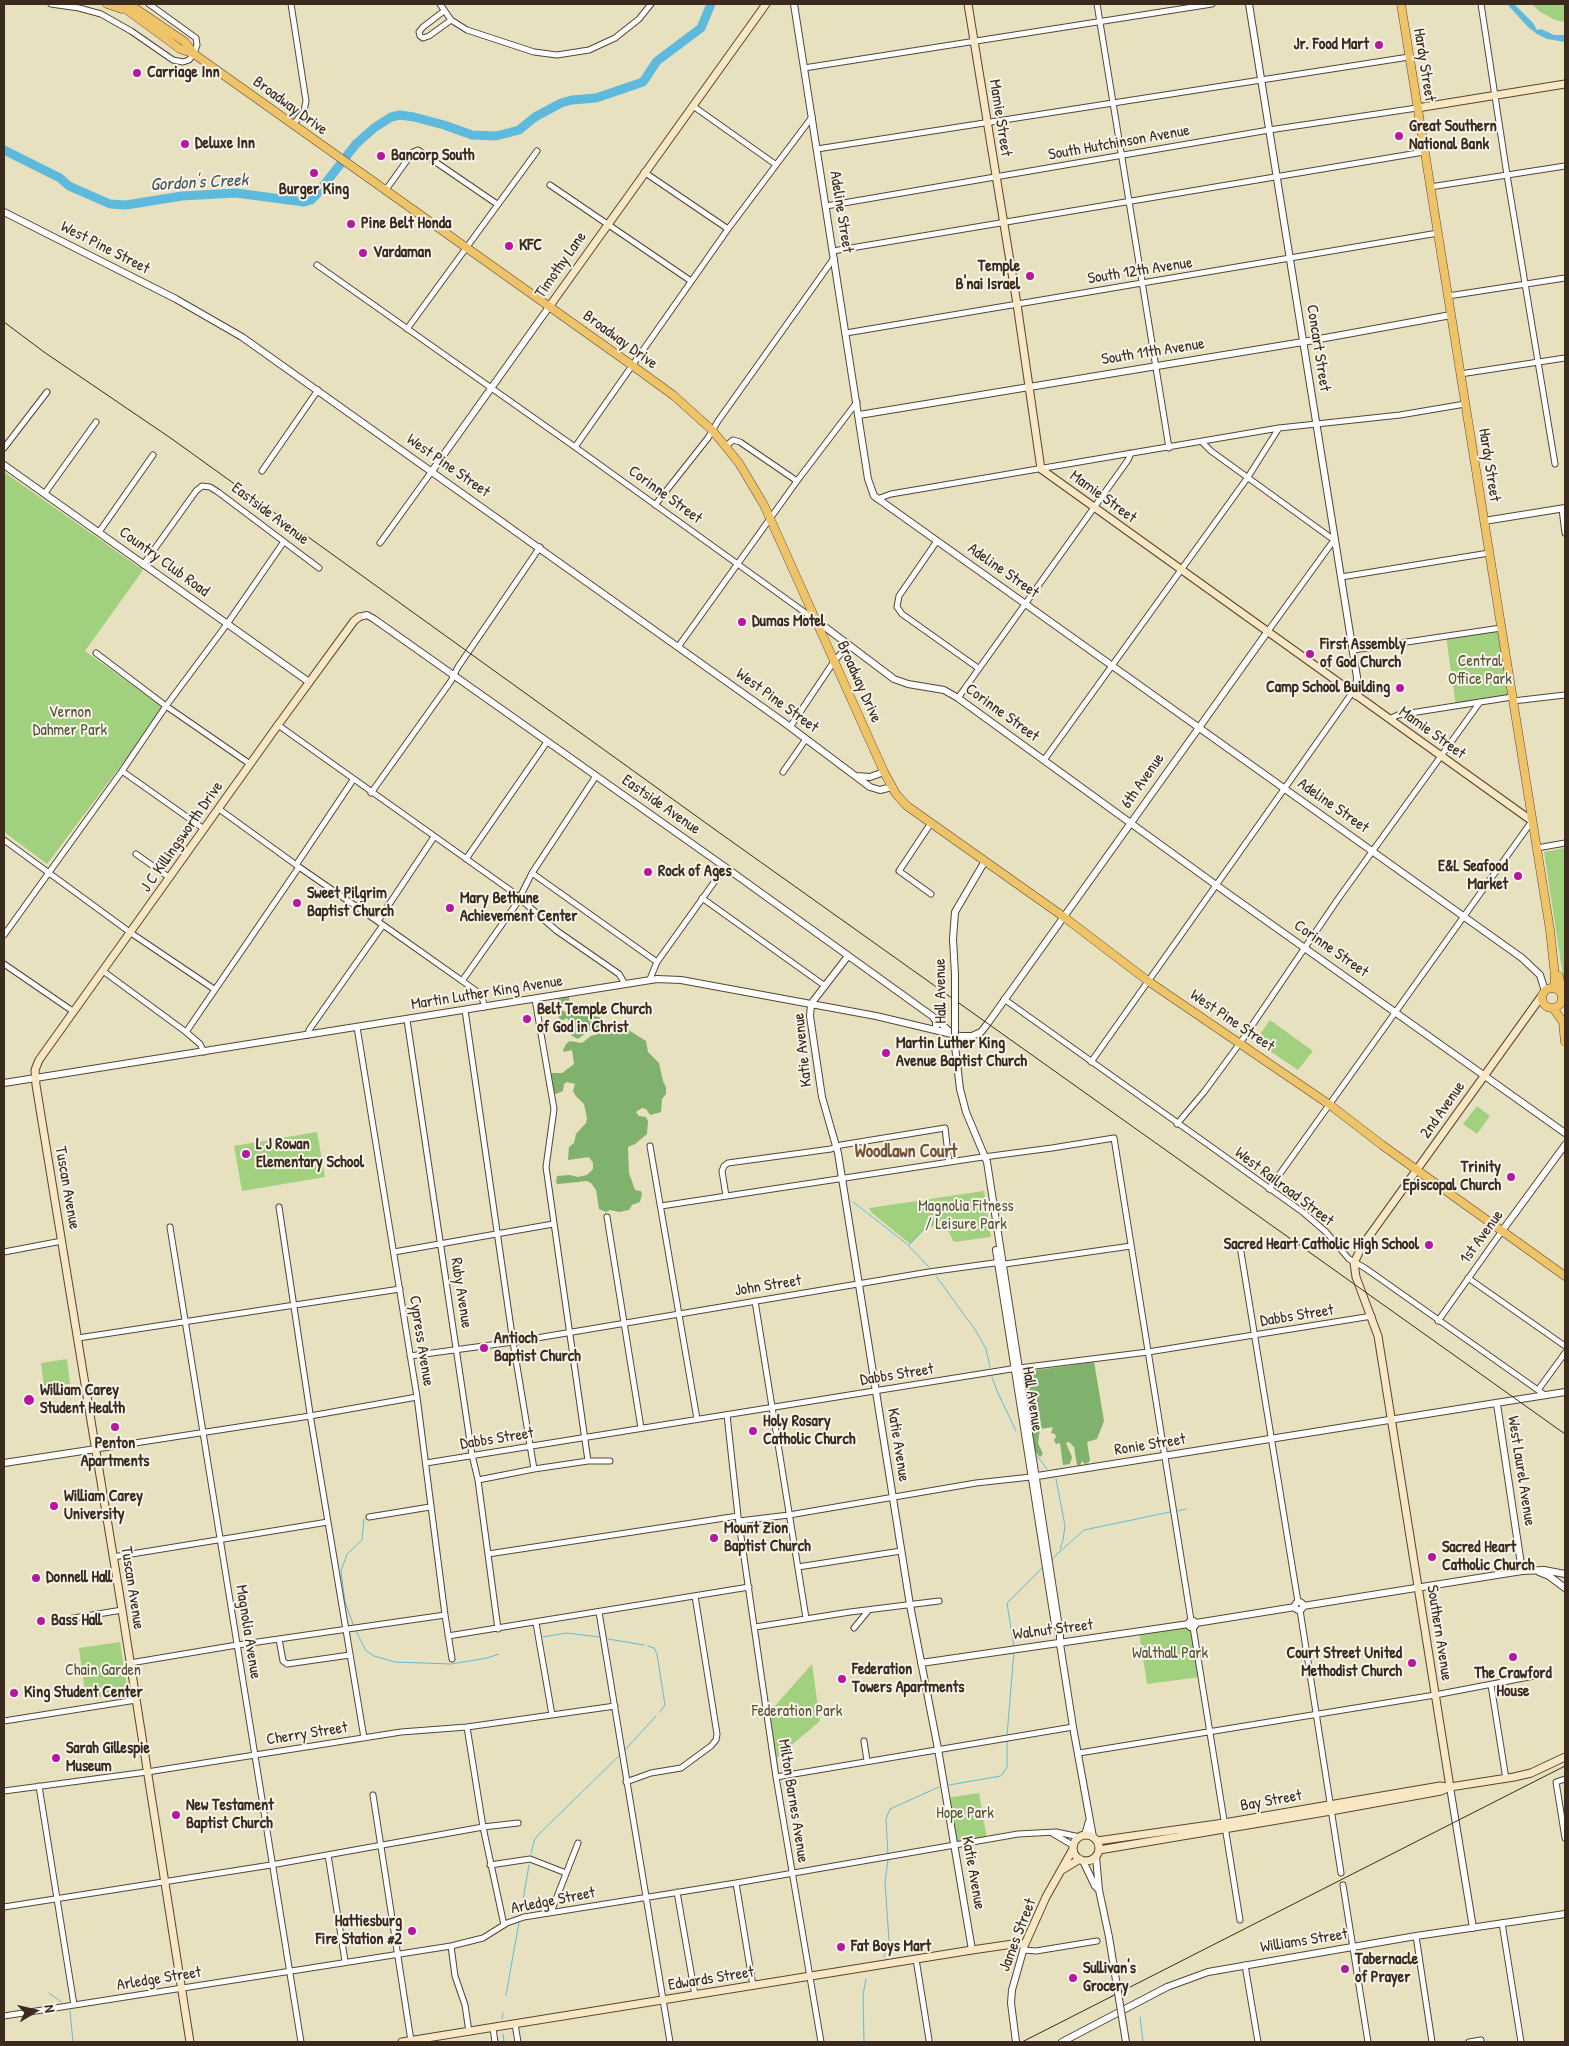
<!DOCTYPE html>
<html>
<head>
<meta charset="utf-8">
<style>
  body { margin:0 }
  #map { position:relative; width:1569px; height:2046px; overflow:hidden; background:#e8e1bf; font-family:"Patrick Hand",sans-serif }
  canvas { display:block }
  .frame { position:absolute; inset:0; border:5px solid #3b2a1e; pointer-events:none }
  .north { position:absolute; left:10px; top:1986px; width:50px; height:50px; -webkit-text-stroke:4px #f7f3e8; paint-order:stroke; rotate:81deg; font-size:14px; font-weight:700; line-height:20px; text-align:center; color:#3b2a1e }
  .north::after { content:''; display:block; margin:auto; width:18px; height:22px; background:#3b2a1e; clip-path:polygon(50% 0,100% 100%,50% 72%,0 100%) }
</style>
</head>
<body>
<div id="map">
<canvas width="1569" height="2046"></canvas>
<div class="frame"></div>
<div class="north">N</div>
</div>
<script>
const g = document.querySelector('canvas').getContext('2d');
g.lineJoin = 'round';
function fillPath(path, color) { g.fillStyle = color; g.fill(path, 'evenodd'); }
const toPath = rows => new Path2D(rows.map(r => 'M' + r).join(''));
function stroke(path, color, width, dash) { g.strokeStyle = color; g.lineWidth = width; g.lineCap = dash ? 'butt' : 'round'; g.setLineDash(dash || []); g.stroke(path); }
function write(font, color, halo, rows, align = 'center') {
  g.font = font + ' "Patrick Hand",sans-serif'; g.lineWidth = 4; g.setLineDash([]); g.textBaseline = 'middle'; g.strokeStyle = halo; g.fillStyle = color; for (const [text, x, y, turn = 0] of rows) {
    g.save(); g.translate(x, y); g.rotate((+turn || 0) * Math.PI / 180); g.textAlign = isNaN(turn) ? turn : align; if (halo) g.strokeText(text, 0, 0); g.fillText(text, 0, 0); g.restore();
  }
}
fillPath(toPath([
  [1532,4,1565,4,1565,22,1555,20,1539,11],
  [4,472,143,570,85,651,164,708,47,864,4,832],
  [1501,628,1512,697,1456,706,1446,636],
  [1565,848,1565,989,1544,852],
  [1270,1020,1313,1051,1298,1070,1255,1041],
  [1477,1106,1490,1116,1477,1134,1463,1124],
  [317,1132,325,1177,242,1191,234,1146],
  [984,1191,991,1237,954,1242,947,1229,938,1225,926,1228,910,1244,871,1212,869,1208],
  [67,1359,70,1384,44,1387,41,1363],
  [1189,1624,1193,1627,1200,1677,1147,1684,1139,1632],
  [120,1642,128,1693,86,1699,79,1648],
  [812,1664,820,1721,773,1761,767,1715],
  [979,1793,987,1840,954,1845,946,1798]
]), '#a1d07e');
fillPath(toPath([
  [569,997,570,1005,587,1012,593,1011,594,1016,600,1017,607,1025,616,1026,619,1030,627,1029,646,1041,648,1052,659,1063,663,1081,666,1087,666,1094,662,1099,661,1112,650,1115,646,1109,642,1108,636,1112,639,1116,646,1117,648,1121,647,1134,635,1144,628,1147,629,1173,635,1190,641,1191,642,1194,640,1202,632,1205,629,1210,619,1212,610,1210,606,1212,599,1209,596,1190,591,1183,587,1181,558,1184,556,1183,557,1176,570,1175,578,1177,587,1175,593,1169,593,1163,589,1157,568,1160,569,1147,574,1143,576,1134,586,1123,587,1118,584,1104,575,1095,573,1091,575,1084,567,1082,564,1084,563,1091,556,1094,554,1093,551,1073,562,1073,574,1064,572,1050,564,1052,563,1050,566,1044,570,1041,582,1043,591,1036,607,1031,601,1027,589,1031,578,1039,572,1036,569,1032,569,1021,567,1018,561,1021,558,1016,559,1009,566,1012,568,1010,565,1004,559,1004,558,999],
  [1094,1362,1104,1421,1097,1439,1087,1442,1090,1460,1088,1463,1085,1464,1082,1461,1080,1466,1077,1465,1074,1447,1069,1442,1066,1443,1072,1457,1070,1464,1063,1465,1060,1443,1056,1444,1054,1440,1056,1437,1055,1434,1051,1433,1053,1427,1040,1429,1038,1443,1043,1454,1040,1457,1032,1448,1024,1391,1026,1387,1023,1382,1029,1381,1030,1378,1024,1377,1021,1374,1022,1372]
]), '#80b26d');
fillPath(toPath([
  [1507,4,1514,4,1533,23,1537,30,1541,29,1554,35,1565,35,1565,42,1547,39,1537,34,1528,27]
]), '#5ebadc');
stroke(toPath([
  [853,1202,907,1244,929,1267],
  [909,1245,922,1231,928,1227],
  [936,1276,976,1331,986,1349,990,1367],
  [992,1377,997,1391,1016,1431],
  [1035,1453,1047,1469],
  [1056,1479,1065,1526,1063,1540,1060,1549],
  [1178,1511,1186,1509],
  [1058,1553,1084,1530,1170,1512],
  [1051,1561,1058,1553],
  [353,1624,345,1602,341,1571,347,1554,362,1540,364,1519],
  [356,1631,366,1651,374,1656,395,1662,451,1664,487,1658,499,1654],
  [543,1637,567,1633,599,1637],
  [608,1639,644,1645],
  [648,1646,654,1648,657,1654,665,1705,660,1712],
  [1014,1647,1007,1603,1042,1568],
  [1007,1736,1014,1651],
  [625,1750,656,1716],
  [949,1785,1001,1776,1007,1767,1007,1740],
  [531,1854,534,1841,538,1835,619,1756],
  [888,1856,886,1819,890,1809,939,1787],
  [521,1912,529,1865],
  [884,1957,889,1941,885,1882,888,1860],
  [49,1993,61,2002],
  [506,1995,519,1922],
  [70,2011,73,2042],
  [1140,2017,1143,2042],
  [502,2019,503,2013],
  [503,2034,504,2042],
  [864,2042,863,1995,866,1979],
  [1253,2042,1254,2042]
]), '#5ebadc', 1);
stroke(toPath([
  [4,150,60,178,69,186,110,204,126,205,182,196,236,193,304,202,311,200,317,194,356,144,374,128,391,117,400,115,414,117,444,125,472,135,496,136,519,130,535,117,561,103,572,100,596,98,643,82,657,61,701,28,711,4]
]), '#5ebadc', 9);
const minor = toPath([
  [51,4,79,8,101,14,131,31,173,60,183,62,189,60,194,54,197,45,196,38,149,4],
  [291,4,306,101,304,111,293,125],
  [440,4,451,20,467,30,534,52,557,55,589,50,615,38,639,19,651,4],
  [1097,4,1169,448],
  [1481,4,1507,175,1555,464],
  [444,11,423,27,419,32,420,36,423,38,429,36,451,20],
  [804,68,1212,4],
  [693,106,775,164],
  [817,149,1409,57],
  [644,172,728,229],
  [550,185,691,281],
  [1430,187,1565,166],
  [385,191,413,152,418,150,497,204],
  [826,206,1269,130,1417,108],
  [833,251,1424,152],
  [317,265,575,447,814,619],
  [1448,296,1565,278],
  [407,329,537,151],
  [846,333,1438,233],
  [1460,374,1565,358],
  [1202,442,1211,451,1334,540,1268,631],
  [726,446,733,440,740,442,797,481],
  [575,447,728,229,812,117],
  [4,448,47,392],
  [262,471,318,390],
  [45,493,96,422],
  [877,499,891,494,1279,428,1400,415,1465,404],
  [655,505,708,438,718,421,834,258],
  [1562,509,1565,533],
  [99,532,153,455],
  [937,541,899,596,897,607,902,614,978,668],
  [380,543,432,471],
  [143,565,196,491,202,486,210,487,218,492,319,568],
  [1341,577,1489,553],
  [678,647,797,481,857,402],
  [1353,650,1501,628],
  [96,653,166,706,250,764],
  [958,698,1128,460,1131,453],
  [1513,701,1565,695],
  [1389,719,1398,715,1512,697],
  [278,725,510,890,557,931,619,974,625,984],
  [790,727,835,660,849,645],
  [1044,760,1248,477,1279,428],
  [122,771,204,829],
  [783,772,806,739],
  [371,793,451,681,458,667,540,547],
  [219,809,299,867,383,925,475,990,482,998,485,1007],
  [931,823,899,871,931,894],
  [4,840,131,933,214,989],
  [1537,848,1565,843],
  [136,854,170,878],
  [466,859,547,742],
  [296,865,353,780],
  [532,873,657,962],
  [702,898,825,986],
  [378,921,434,837],
  [4,935,122,771,166,706,227,624,283,543],
  [4,964,74,1012],
  [103,971,186,1032,200,1044,204,1052],
  [650,979,657,962,725,867],
  [462,981,517,903,532,873,596,776],
  [535,999,554,1109,546,1167,588,1461],
  [1004,999,1304,1213,1326,1232,1349,1259,1365,1268,1545,1395],
  [465,1010,513,1342,534,1469],
  [407,1020,472,1455,478,1480,498,1629],
  [357,1027,417,1397,445,1615,452,1659],
  [186,1032,299,867],
  [308,1035,309,1030,383,925],
  [1091,1062,1352,693],
  [1177,1124,1204,1092,1240,1043,1338,899,1480,702],
  [650,1146,697,1419],
  [1269,1189,1532,821],
  [726,1196,722,1171,724,1166,728,1163,831,1149,841,1145,945,1128,949,1162],
  [661,1206,976,1158,1052,1148,1114,1138,1191,1620],
  [279,1207,311,1420,364,1738],
  [607,1217,641,1428],
  [170,1227,301,2042],
  [1240,1246,1298,1602],
  [4,1252,62,1241],
  [394,1252,553,1224],
  [1468,1278,1565,1346],
  [755,1301,806,1618],
  [1438,1321,1502,1231],
  [78,1338,400,1289],
  [410,1356,513,1342,929,1272,994,1263,1005,1264,1131,1246],
  [1538,1390,1565,1353],
  [727,1415,738,1516,776,1777,821,2042],
  [96,1449,310,1416,417,1397],
  [426,1463,1011,1369,1148,1352,1372,1316],
  [478,1480,534,1469,588,1461,610,1461],
  [369,1517,430,1507],
  [739,1521,789,1515,976,1483,1031,1477],
  [488,1554,738,1516],
  [113,1557,328,1522],
  [798,1567,901,1551],
  [1300,1610,1341,1873],
  [599,1612,670,2042],
  [68,1619,122,1610],
  [536,1623,552,1715],
  [755,1627,850,1612,939,1601],
  [1193,1627,1240,1920],
  [854,1628,868,1611],
  [448,1636,749,1587],
  [279,1639,283,1661,287,1664,350,1655],
  [130,1663,237,1645,445,1615],
  [1491,1685,1506,1779],
  [4,1721,136,1700],
  [467,1727,483,1827,504,1925],
  [864,1741,867,1761],
  [1079,1753,1435,1695,1534,1676],
  [776,1777,1073,1727],
  [1565,1779,1556,1782,1565,1838],
  [626,1782,651,1773,681,1768,711,1746,716,1740,717,1734,695,1596],
  [39,1786,74,2005],
  [4,1791,147,1772,401,1732,467,1727,615,1706],
  [373,1795,411,2041],
  [1052,1833,1074,1846],
  [328,1855,345,1961],
  [490,1865,530,1859,566,1873],
  [736,1883,753,1986],
  [1343,1885,1368,2042],
  [677,1892,695,1995],
  [4,1907,271,1865,483,1827,518,1823],
  [551,1912,578,1843],
  [1502,1923,1521,2042],
  [1416,1936,1432,2042],
  [451,1946,455,1976,465,2005,469,2032],
  [1023,1950,1036,1951,1097,1941],
  [916,1959,929,2040],
  [1245,1965,1258,2042],
  [4,2016,451,1946,483,1938,507,1923,524,1917,736,1883,1018,1834,1056,1832,1080,1837],
  [515,2024,518,2042],
  [493,2028,495,2042],
  [1469,2042,1481,2040]
]);
const tertiary = toPath([
  [794,4,868,479,874,496,1522,958,1540,975,1545,991],
  [1249,4,1357,677,1356,696],
  [4,212,176,299,242,337,782,721,870,787,880,790,892,787],
  [859,415,1303,342,1451,315],
  [4,465,309,682],
  [432,471,549,307],
  [1484,521,1565,508],
  [359,617,367,615,374,619,725,867,932,1016,936,1021,936,1029],
  [817,621,894,679,908,684,944,690,958,698,1216,885,1565,1133],
  [856,776,870,777,884,772],
  [848,956,814,1000,811,1005,810,1016,822,1097,838,1153,910,1605,938,1749,972,1950],
  [955,975,953,939,955,912,985,861],
  [1561,1003,1565,1002],
  [935,1018,951,1033],
  [4,1083,657,979,681,980,876,1016,960,1036,972,1036,981,1032,988,1023,1268,631],
  [960,1089,966,1112,987,1162,1060,1634,1060,1644,1073,1727,1093,1837],
  [1502,1231,1565,1145],
  [996,1250,1055,1625],
  [1497,1404,1522,1571],
  [4,1463,96,1449],
  [1031,1477,1565,1392],
  [1539,1572,1549,1576,1565,1588],
  '1295 1606a4 4 0 1 1 8 0a4 4 0 1 1-8 0Z',
  [1303,1606,1522,1571,1544,1570,1565,1574],
  '1188.5 1624a3.5 3.5 0 1 1 7 0a3.5 3.5 0 1 1-7 0Z',
  [1196,1623,1295,1607],
  [921,1663,1189,1624],
  [1450,1787,1473,1928],
  [1085,1835,1089,1821],
  [1096,1857,1099,1890,1109,1937],
  [1083,1861,1095,1886,1099,1890],
  [1016,2042,1011,2003,1012,1990,1025,1944],
  [1062,2042,1167,1987,1208,1972,1416,1936,1565,1914]
]);
const secondary = toPath([
  [968,4,1017,304,1041,469,1532,821],
  [1417,108,1565,84],
  [549,307,766,4],
  [1450,1787,1378,1336,1356,1277,1354,1263,1362,1246,1543,994],
  '1073 1848a13 13 0 1 1 26 0a13 13 0 1 1-26 0Z',
  [1097,1841,1224,1823,1440,1786,1449,1787],
  [1099,1850,1331,1811,1441,1791,1450,1787,1514,1777,1531,1773,1565,1757],
  [1062,1870,1080,1859],
  [190,2042,122,1610,36,1085,35,1070,39,1060,278,725,354,621,359,617],
  [402,2042,972,1950,1013,1944,1025,1944,1046,1897,1073,1849]
]);
const primary = toPath([
  [107,4,122,9],
  [119,4,180,49,192,53],
  [129,4,185,42,194,54,633,366,673,395,712,430,739,463,764,505,884,772,896,794,907,806,1064,917,1148,981,1330,1105,1382,1145,1565,1276],
  [1401,4,1550,930,1555,976,1554,987],
  [1559,976,1562,993],
  '1542 998a10 10 0 1 1 20 0a10 10 0 1 1-20 0Z',
  [1553,1008,1563,1022,1565,1042]
]);
stroke(minor, '#554536', 7);
stroke(tertiary, '#554536', 8);
stroke(secondary, '#554536', 9);
stroke(primary, '#554536', 9);
stroke(minor, '#fff', 5);
stroke(tertiary, '#fff', 6);
stroke(secondary, '#f9e7c3', 7);
stroke(primary, '#efc469', 8);
stroke(toPath([
  [4,322,44,352,172,439,717,831,1565,1434],
  [1022,2042,1565,1766]
]), '#3b2a1e', 1);
const tertiaryBridge = toPath([
  [955,975,955,1046,960,1089],
  [1109,1937,1126,2042]
]);
stroke(tertiaryBridge, '#554536', 8, []);
stroke(tertiaryBridge, '#fff', 6);
for (const [x, y, r, color] of [
  [1379,45,5,"#b5179e"],
  [137,73,5,"#b5179e"],
  [1399,136,5,"#b5179e"],
  [185,144,5,"#b5179e"],
  [381,156,5,"#b5179e"],
  [314,173,5,"#b5179e"],
  [351,224,5,"#b5179e"],
  [509,246,5,"#b5179e"],
  [363,253,5,"#b5179e"],
  [1030,276,5,"#b5179e"],
  [742,622,5,"#b5179e"],
  [1310,654,5,"#b5179e"],
  [1400,688,5,"#b5179e"],
  [648,872,5,"#b5179e"],
  [1518,876,5,"#b5179e"],
  [297,903,5,"#b5179e"],
  [450,908,5,"#b5179e"],
  [527,1019,5,"#b5179e"],
  [886,1053,5,"#b5179e"],
  [246,1154,5,"#b5179e"],
  [1511,1177,5,"#b5179e"],
  [1429,1245,5,"#b5179e"],
  [484,1348,5,"#b5179e"],
  [29,1400,6,"#b5179e"],
  [115,1427,5,"#b5179e"],
  [753,1431,5,"#b5179e"],
  [54,1506,5,"#b5179e"],
  [714,1538,5,"#b5179e"],
  [1432,1557,5,"#b5179e"],
  [36,1578,5,"#b5179e"],
  [41,1621,5,"#b5179e"],
  [1513,1657,5,"#b5179e"],
  [1412,1663,5,"#b5179e"],
  [842,1679,5,"#b5179e"],
  [14,1693,5,"#b5179e"],
  [56,1758,5,"#b5179e"],
  [176,1815,5,"#b5179e"],
  [412,1931,5,"#b5179e"],
  [841,1947,5,"#b5179e"],
  [1345,1969,5,"#b5179e"],
  [1073,1978,5,"#b5179e"]
]) { const dot = new Path2D(); dot.arc(x, y, r, 0, 2 * Math.PI); g.fillStyle = color; g.fill(dot); stroke(dot, '#f7f3e8', 2); }
write('bold 16px', '#3b2a1e', '#f7f3e8', [
  ["Jr. Food Mart",1369,45,"right"],
  ["Carriage Inn",147,73],
  ["Great Southern",1409,127],
  ["National Bank",1409,145],
  ["Deluxe Inn",195,144],
  ["Bancorp South",391,156],
  ["Burger King",314,190,"center"],
  ["Pine Belt Honda",361,224],
  ["KFC",519,246],
  ["Vardaman",373,253],
  ["Temple",1020,267,"right"],
  ["B'nai Israel",1020,285,"right"],
  ["Dumas Motel",752,622],
  ["First Assembly",1320,645],
  ["of God Church",1320,663],
  ["Camp School Building",1390,688,"right"],
  ["E&L Seafood",1508,867,"right"],
  ["Market",1508,885,"right"],
  ["Rock of Ages",658,872],
  ["Sweet Pilgrim",307,894],
  ["Baptist Church",307,912],
  ["Mary Bethune",460,899],
  ["Achievement Center",460,917],
  ["Belt Temple Church",537,1010],
  ["of God in Christ",537,1028],
  ["Martin Luther King",896,1044],
  ["Avenue Baptist Church",896,1062],
  ["L J Rowan",256,1145],
  ["Elementary School",256,1163],
  ["Trinity",1501,1168,"right"],
  ["Episcopal Church",1501,1186,"right"],
  ["Sacred Heart Catholic High School",1419,1245,"right"],
  ["Antioch",494,1339],
  ["Baptist Church",494,1357],
  ["William Carey",40,1391],
  ["Student Health",40,1409],
  ["Holy Rosary",763,1422],
  ["Catholic Church",763,1440],
  ["Penton",115,1444,"center"],
  ["Apartments",115,1462,"center"],
  ["William Carey",64,1497],
  ["University",64,1515],
  ["Mount Zion",724,1529],
  ["Baptist Church",724,1547],
  ["Sacred Heart",1442,1548],
  ["Catholic Church",1442,1566],
  ["Donnell Hall",46,1578],
  ["Bass Hall",51,1621],
  ["Court Street United",1402,1654,"right"],
  ["Methodist Church",1402,1672,"right"],
  ["Federation",852,1670],
  ["Towers Apartments",852,1688],
  ["The Crawford",1513,1674,"center"],
  ["House",1513,1692,"center"],
  ["King Student Center",24,1693],
  ["Sarah Gillespie",66,1749],
  ["Museum",66,1767],
  ["New Testament",186,1806],
  ["Baptist Church",186,1824],
  ["Hattiesburg",402,1922,"right"],
  ["Fire Station #2",402,1940,"right"],
  ["Fat Boys Mart",851,1947],
  ["Tabernacle",1355,1960],
  ["of Prayer",1355,1978],
  ["Sullivan's",1083,1969],
  ["Grocery",1083,1987]
], 'left');
write('16px', '#3b2a1e', '#f7f3e8', [
  ["Hardy Street",1424,65,81],
  ["Broadway Drive",290,106,36],
  ["Mamie Street",1000,118,81],
  ["South Hutchinson Avenue",1119,143,-10],
  ["Adeline Street",841,212,81],
  ["West Pine Street",105,248,27],
  ["Timothy Lane",561,265,-55],
  ["South 12th Avenue",1140,271,-9],
  ["Broadway Drive",620,340,36],
  ["Concart Street",1318,348,81],
  ["South 11th Avenue",1153,352,-9],
  ["Hardy Street",1489,465,81],
  ["West Pine Street",448,466,35],
  ["Corinne Street",665,495,36],
  ["Mamie Street",1103,497,36],
  ["Eastside Avenue",270,514,37],
  ["Country Club Road",164,562,36],
  ["Adeline Street",1003,571,35],
  ["Broadway Drive",859,682,66],
  ["West Pine Street",777,701,36],
  ["Corinne Street",1002,713,36],
  ["Mamie Street",1432,733,36],
  ["6th Avenue",1143,781,-55],
  ["Eastside Avenue",661,805,35],
  ["Adeline Street",1333,806,35],
  ["J C Killingsworth Drive",182,837,-55],
  ["Corinne Street",1331,949,35],
  ["Hall Avenue",941,991,-91],
  ["Martin Luther King Avenue",487,993,-9],
  ["West Pine Street",1232,1021,34],
  ["Katie Avenue",803,1050,-96],
  ["2nd Avenue",1443,1110,-55],
  ["West Railroad Street",1284,1187,37],
  ["Tuscan Avenue",67,1188,80],
  ["1st Avenue",1482,1237,-54],
  ["John Street",768,1286,-9],
  ["Ruby Avenue",461,1293,81],
  ["Dabbs Street",1297,1316,-9],
  ["Cypress Avenue",421,1341,81],
  ["Dabbs Street",897,1375,-9],
  ["Hall Avenue",1032,1399,81],
  ["Dabbs Street",497,1439,-9],
  ["Katie Avenue",898,1445,81],
  ["Ronie Street",1150,1445,-9],
  ["West Laurel Avenue",1521,1471,81],
  ["Tuscan Avenue",132,1588,81],
  ["Walnut Street",1053,1630,-7],
  ["Magnolia Avenue",248,1632,81],
  ["Southern Avenue",1439,1633,81],
  ["Cherry Street",307,1734,-9],
  ["Milton Barnes Avenue",793,1801,81],
  ["Bay Street",1271,1801,-10],
  ["Katie Avenue",973,1873,80],
  ["Arledge Street",553,1901,-11],
  ["James Street",1018,1935,-69],
  ["Williams Street",1304,1941,-9],
  ["Arledge Street",159,1979,-9],
  ["Edwards Street",711,1979,-9]
]);
write('16px', '#545436', '#f7f3e8', [
  ["Central",1480,662],
  ["Office Park",1480,680],
  ["Vernon",70,713],
  ["Dahmer Park",70,731],
  ["Magnolia Fitness",966,1207],
  ["/ Leisure Park",966,1225],
  ["Walthall Park",1170,1654],
  ["Chain Garden",103,1671],
  ["Federation Park",797,1712],
  ["Hope Park",965,1814]
]);
write('italic 18px', '#465557', '#f7f3e8', [
  ["Gordon's Creek",199,183,-3]
]);
write('bold 18px', '#745336', '#f7f3e8', [
  ["Woodlawn Court",906,1152]
]);
</script>
</body>
</html>
